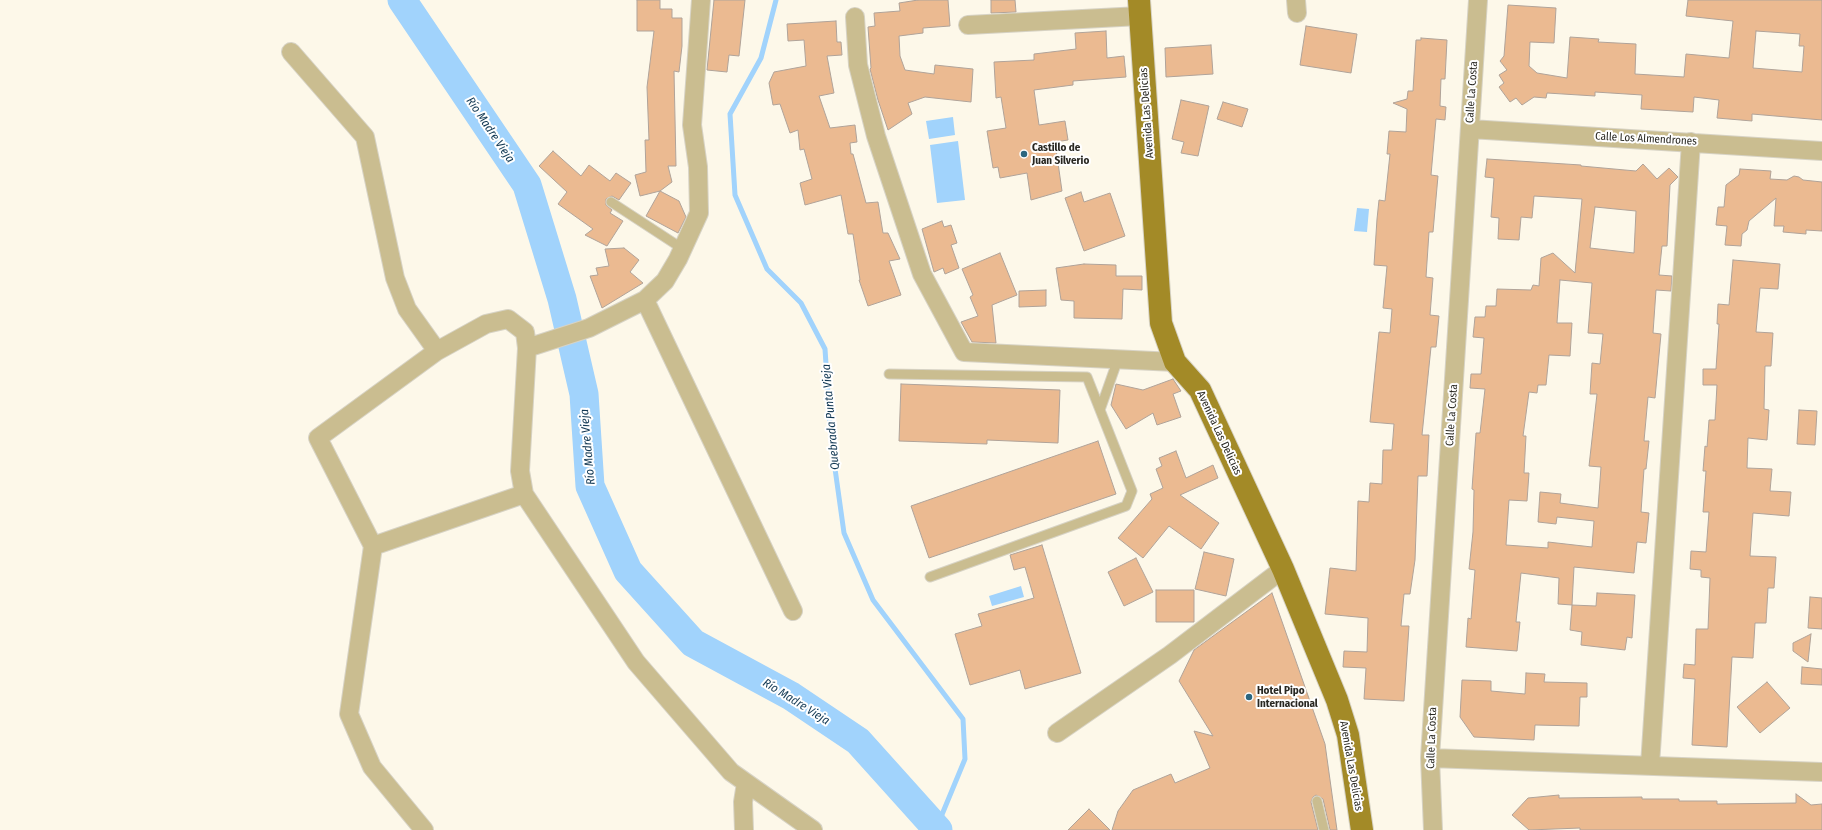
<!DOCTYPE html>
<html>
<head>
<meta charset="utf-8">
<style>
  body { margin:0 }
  canvas { display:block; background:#fdf8e9 }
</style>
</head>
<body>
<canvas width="1822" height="830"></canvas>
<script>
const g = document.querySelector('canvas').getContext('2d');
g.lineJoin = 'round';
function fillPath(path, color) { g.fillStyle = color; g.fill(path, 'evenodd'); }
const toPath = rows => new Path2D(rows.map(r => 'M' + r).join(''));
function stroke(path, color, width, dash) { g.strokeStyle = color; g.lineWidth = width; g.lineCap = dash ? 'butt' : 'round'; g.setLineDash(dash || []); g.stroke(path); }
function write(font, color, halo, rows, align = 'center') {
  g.font = font + ' "Fira Sans Condensed",sans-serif'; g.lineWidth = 4; g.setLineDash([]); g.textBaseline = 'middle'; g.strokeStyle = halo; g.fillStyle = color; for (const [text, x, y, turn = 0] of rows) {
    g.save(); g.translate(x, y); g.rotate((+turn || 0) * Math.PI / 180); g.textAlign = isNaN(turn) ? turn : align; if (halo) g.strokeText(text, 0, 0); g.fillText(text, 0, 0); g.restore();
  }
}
fillPath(toPath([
  [953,117,955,135,929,139,926,121],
  [958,141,965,200,937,203,930,145],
  [1357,208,1369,209,1367,232,1354,231],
  [1021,586,1024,597,992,606,989,596]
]), '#a1d3fc');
stroke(toPath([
  [776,0,761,58,730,114,735,195,767,269,801,303,825,349,831,440,844,533,873,600,963,719,965,759,936,829]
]), '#a1d3fc', 5);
stroke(toPath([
  [402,0,527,185,562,299,584,394,590,486,628,571,693,643,791,696,858,741,938,830]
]), '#a1d3fc', 29);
const building = toPath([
  [637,0,660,0,660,9,672,9,672,18,682,18,682,46,679,72,674,71,676,166,668,166,672,182,660,191,679,201,686,217,678,233,646,216,660,191,640,196,635,175,646,172,645,140,649,140,647,87,654,31,637,31,637,0],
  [714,0,745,0,739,56,729,55,727,72,707,70,714,0],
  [918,0,948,0,950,26,923,28,923,33,899,36,900,56,905,70,934,74,935,65,973,69,971,102,925,97,908,103,912,114,888,130,878,100,870,69,871,68,868,27,875,26,874,13,900,11,899,3,918,0],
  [991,0,1015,0,1016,12,991,13,991,0],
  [1688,0,1822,0,1822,120,1752,114,1752,121,1717,118,1719,100,1694,97,1693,112,1641,109,1642,95,1595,92,1595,96,1547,93,1546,98,1534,97,1522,105,1516,98,1510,102,1499,87,1504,83,1499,75,1507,70,1500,61,1504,56,1508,5,1556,8,1554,43,1530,42,1529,66,1537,73,1567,78,1570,37,1599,39,1598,42,1636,44,1635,74,1684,77,1686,54,1729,58,1733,21,1686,16,1688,0],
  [1756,31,1800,34,1799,46,1804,46,1802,72,1753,68,1756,31],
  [836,21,837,42,841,42,842,55,827,56,834,93,819,96,830,128,855,125,857,142,850,143,851,154,853,154,866,203,878,202,883,233,888,233,900,259,889,261,901,295,868,306,859,280,860,280,853,234,848,234,841,195,805,205,800,183,812,179,804,149,800,150,798,130,790,133,780,104,773,105,769,83,774,72,806,66,804,40,788,41,787,24,836,21],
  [1306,26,1357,34,1351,73,1300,65,1306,26],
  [1106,31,1107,58,1124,56,1126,77,1073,81,1073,85,1034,90,1039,125,1065,121,1068,140,1055,142,1062,191,1031,200,1027,173,1000,178,998,167,993,168,987,131,1006,128,1001,97,996,98,994,62,1034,60,1034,54,1076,49,1075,33,1106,31],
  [1421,38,1447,40,1445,79,1441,79,1440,106,1446,107,1445,120,1436,119,1431,175,1438,176,1433,232,1429,232,1426,277,1433,278,1430,315,1439,316,1436,347,1431,347,1422,435,1429,435,1427,476,1418,476,1415,560,1410,594,1404,594,1401,626,1409,626,1404,701,1364,699,1366,668,1343,667,1344,651,1367,652,1368,618,1325,614,1330,568,1356,571,1358,501,1369,502,1370,483,1382,484,1383,450,1392,450,1394,424,1370,422,1379,332,1390,333,1392,309,1383,308,1387,266,1374,265,1377,219,1379,200,1385,201,1390,154,1387,154,1389,131,1406,132,1407,109,1393,103,1407,99,1408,91,1413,91,1416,40,1421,40,1421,38],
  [1211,45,1213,74,1166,77,1165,48,1211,45],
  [1181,100,1209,106,1198,156,1181,153,1184,142,1172,139,1181,100],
  [1223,102,1248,109,1242,127,1217,119,1223,102],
  [553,151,581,176,589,165,610,181,616,173,631,183,619,200,612,196,606,199,606,205,612,210,610,213,623,221,607,246,585,235,593,229,558,204,567,192,539,166,553,151],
  [1487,159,1581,165,1581,166,1636,171,1643,164,1657,179,1669,168,1678,177,1670,185,1667,246,1662,246,1659,275,1672,276,1671,291,1656,290,1653,333,1661,334,1655,398,1648,397,1644,441,1649,441,1646,469,1644,469,1641,512,1649,513,1646,543,1637,542,1634,573,1574,567,1572,605,1558,604,1559,578,1521,573,1516,622,1520,622,1517,651,1466,647,1468,618,1471,619,1475,570,1469,569,1473,532,1474,490,1472,489,1476,433,1480,433,1485,389,1470,388,1471,374,1481,374,1484,338,1473,337,1475,317,1485,317,1486,306,1496,306,1497,289,1531,290,1533,285,1539,286,1541,258,1553,253,1575,273,1582,199,1534,196,1532,218,1521,217,1519,240,1498,239,1499,218,1491,217,1494,178,1485,177,1487,159],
  [1595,207,1636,211,1634,253,1590,248,1595,207],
  [1560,280,1592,283,1588,333,1603,334,1600,364,1592,363,1590,394,1597,394,1589,466,1601,467,1598,508,1560,503,1561,494,1540,492,1538,522,1556,524,1557,517,1594,521,1592,547,1548,542,1548,548,1506,545,1509,500,1527,501,1529,473,1524,473,1526,436,1523,436,1529,392,1537,393,1538,385,1546,385,1549,355,1570,356,1572,323,1557,323,1560,280],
  [1740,169,1771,171,1770,179,1787,180,1794,176,1799,177,1803,180,1822,182,1822,231,1806,230,1806,234,1783,232,1784,226,1774,226,1776,198,1749,221,1747,230,1742,234,1741,246,1725,245,1727,226,1716,225,1718,207,1724,207,1726,185,1739,175,1740,169],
  [1081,192,1084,202,1110,193,1125,236,1084,251,1065,198,1081,192],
  [942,221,944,227,951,225,957,243,951,245,959,268,945,274,943,268,934,272,922,229,942,221],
  [624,248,639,260,630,272,643,283,602,308,590,276,598,275,596,268,609,266,605,249,624,248],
  [1000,253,1017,295,992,305,996,343,972,342,961,322,978,316,970,297,973,295,962,269,1000,253],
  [1733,260,1780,264,1778,289,1760,288,1756,332,1773,333,1771,366,1765,366,1764,409,1769,410,1767,440,1748,438,1747,468,1772,469,1770,491,1791,492,1789,516,1753,513,1750,556,1776,557,1774,588,1768,588,1766,623,1755,623,1753,658,1732,657,1727,747,1692,745,1695,679,1683,678,1684,664,1695,665,1696,629,1708,629,1710,578,1701,577,1701,570,1690,569,1691,551,1706,552,1709,512,1703,512,1706,471,1703,471,1705,446,1707,447,1709,420,1715,420,1717,385,1703,385,1703,369,1716,369,1719,324,1717,324,1718,304,1729,305,1733,260],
  [1084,264,1116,265,1116,276,1142,276,1142,290,1123,289,1122,319,1074,318,1074,301,1061,300,1056,268,1084,264],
  [1046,290,1046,306,1019,307,1019,291,1046,290],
  [1173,379,1181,391,1173,394,1181,417,1157,425,1153,413,1126,429,1111,405,1116,384,1143,390,1173,379],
  [901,384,1060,390,1058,443,987,440,987,444,899,441,901,384],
  [1799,410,1817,411,1815,445,1797,444,1799,410],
  [1098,441,1116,494,929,558,911,506,1098,441],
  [1176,451,1186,478,1213,465,1218,478,1180,495,1219,523,1201,549,1169,526,1143,558,1118,538,1152,499,1150,494,1163,488,1156,469,1162,466,1159,458,1176,451],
  [1042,545,1081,673,1025,689,1020,670,970,685,955,634,982,626,978,614,1034,598,1025,567,1014,570,1010,555,1042,545],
  [1204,552,1234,559,1226,596,1195,589,1204,552],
  [1136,558,1153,592,1124,606,1108,572,1136,558],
  [1156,590,1194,590,1194,622,1156,622,1156,590],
  [1272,593,1325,744,1337,830,1330,830,1323,799,1316,795,1313,797,1311,802,1318,830,1112,830,1118,811,1133,790,1171,774,1175,783,1210,768,1194,731,1213,736,1179,681,1194,650,1272,593],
  [1597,593,1635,595,1632,638,1627,637,1625,650,1581,645,1582,632,1570,630,1572,605,1596,606,1597,593],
  [1810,597,1822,598,1822,629,1808,628,1810,597],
  [1811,634,1808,662,1793,651,1793,643,1811,634],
  [1802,667,1822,669,1822,685,1801,684,1802,667],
  [1526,673,1545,674,1544,682,1587,683,1587,697,1580,697,1579,726,1535,725,1534,740,1474,737,1460,717,1462,680,1491,681,1491,691,1525,694,1526,673],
  [1767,682,1790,708,1760,733,1737,707,1767,682],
  [1796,794,1811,805,1822,804,1822,830,1580,830,1580,828,1529,830,1512,815,1528,798,1559,795,1559,798,1642,797,1642,799,1679,799,1679,801,1717,801,1717,804,1796,803,1796,794],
  [1089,809,1110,830,1068,830,1089,809]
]);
fillPath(building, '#ebba91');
stroke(building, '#b0a399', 1);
const service = toPath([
  [611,202,683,249],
  [889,374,1087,377,1132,491,1126,506,930,577],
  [1100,410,1118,359],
  [1317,801,1324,830]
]);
const minor = toPath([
  [1296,0,1297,13],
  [855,17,858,65,876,136,922,274,964,352,1175,362],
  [968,25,1140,16],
  [291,52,365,137,395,278,407,309,437,351],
  [1470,129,1822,151],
  [645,300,793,611],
  [527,348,589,328,645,300,665,281,678,259,699,213,698,167,692,125,701,0],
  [373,546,524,494],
  [1057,733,1170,655,1283,569],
  [1430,758,1822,772],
  [1650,765,1691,142],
  [424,830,372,767,349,714,373,546,318,438,437,351,486,324,508,319,525,332,527,348,520,471,524,494,636,662,699,735,731,772,813,830],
  [744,830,743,802,746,783],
  [1433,830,1430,758,1478,0]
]);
const primary = toPath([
  [1139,0,1161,323,1175,362,1200,390,1283,569,1337,700,1348,735,1362,830]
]);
stroke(service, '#d7d3c5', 11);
stroke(minor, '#d7d3c5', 20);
stroke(primary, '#d7d3c5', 24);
stroke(service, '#cabd90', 9);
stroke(minor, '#cabd90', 18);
stroke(primary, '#a38a27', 22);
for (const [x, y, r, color] of [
  [1024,154,4,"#2c667f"],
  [1249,697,4,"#2c667f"]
]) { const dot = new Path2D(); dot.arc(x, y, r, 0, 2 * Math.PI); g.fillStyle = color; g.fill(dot); stroke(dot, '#fff', 1.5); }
write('11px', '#292822', '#fff', [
  ["Calle La Costa",1472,92,-86],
  ["Avenida Las Delicias",1147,113,-94],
  ["Calle Los Almendrones",1646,139,3],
  ["Calle La Costa",1452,415,-86],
  ["Avenida Las Delicias",1219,433,65],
  ["Calle La Costa",1432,738,-88],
  ["Avenida Las Delicias",1351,766,80]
]);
write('bold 11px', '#292822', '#fff', [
  ["Castillo de",1032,148],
  ["Juan Silverio",1032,161],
  ["Hotel Pipo",1257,691],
  ["Internacional",1257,704]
], 'left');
write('italic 12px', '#133954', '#fff', [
  ["Río Madre Vieja",490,130,56],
  ["Quebrada Punta Vieja",831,417,-95],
  ["Río Madre Vieja",588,447,-95],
  ["Río Madre Vieja",796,702,32]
]);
</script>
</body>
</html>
